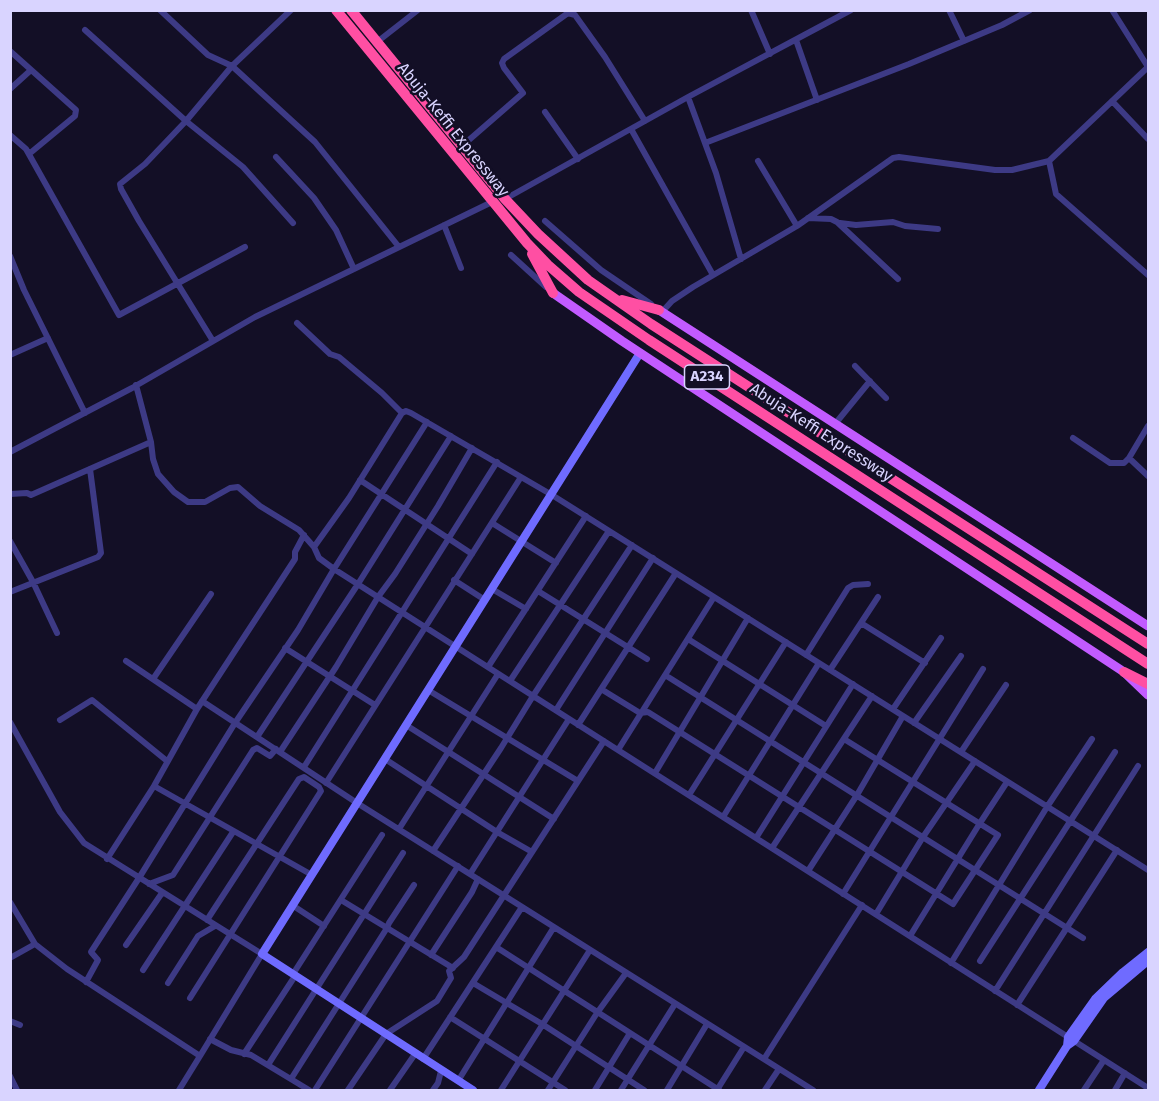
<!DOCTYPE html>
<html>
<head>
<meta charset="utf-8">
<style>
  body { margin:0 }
  #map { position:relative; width:1159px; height:1101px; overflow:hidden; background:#130f26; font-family:"Fira Sans",sans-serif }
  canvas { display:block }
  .frame { position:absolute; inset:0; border:12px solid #d9d4ff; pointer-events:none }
</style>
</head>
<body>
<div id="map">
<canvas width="1159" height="1101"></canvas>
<div class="frame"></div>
</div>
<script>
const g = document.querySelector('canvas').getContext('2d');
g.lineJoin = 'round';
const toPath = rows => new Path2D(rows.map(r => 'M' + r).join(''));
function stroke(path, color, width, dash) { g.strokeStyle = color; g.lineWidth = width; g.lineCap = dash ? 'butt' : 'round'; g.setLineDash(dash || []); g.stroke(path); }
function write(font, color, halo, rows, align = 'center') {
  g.font = font + ' "Fira Sans",sans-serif'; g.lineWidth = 5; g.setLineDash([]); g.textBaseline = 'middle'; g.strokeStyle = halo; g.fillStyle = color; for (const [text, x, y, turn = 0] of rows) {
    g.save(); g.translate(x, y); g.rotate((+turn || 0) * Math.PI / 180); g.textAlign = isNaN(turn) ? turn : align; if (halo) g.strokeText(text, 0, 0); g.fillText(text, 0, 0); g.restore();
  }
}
stroke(toPath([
  [160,10,208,55,232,66,315,142,399,247],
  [751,10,770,54],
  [949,10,964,41],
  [1112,10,1148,67],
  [85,30,186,121,243,167,293,223],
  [796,40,817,100],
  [377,42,418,10],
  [10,51,76,110,75,116,29,154],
  [10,89,31,70],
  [688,97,716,173,741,259],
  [1112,101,1148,139],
  [545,112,578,159],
  [631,129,713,275],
  [10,135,26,149,119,315,245,247],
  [705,143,909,64,1002,25,1030,10],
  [462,146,523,93,504,68,502,63,504,59,568,13,575,15,605,57,645,121],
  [276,157,314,198,336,230,354,269],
  [758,161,797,226],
  [1049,161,1056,194,1148,275],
  [505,199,688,97,851,10],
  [808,218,831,219,837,222,898,279],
  [545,221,601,270,651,304],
  [840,223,856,225,893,222,905,226,938,229],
  [444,225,461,268],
  [511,255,546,287],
  [10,256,24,290,85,413],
  [662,312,672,301,693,287,797,226,893,158,899,157,995,170,1012,170,1049,161,1148,67],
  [297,323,330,354,339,357,382,393,402,413,406,411,411,413,552,495,1148,870],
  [213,341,139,221,121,189,120,184,145,164,186,121,232,66,291,10],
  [10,355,48,338],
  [855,366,886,398],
  [136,385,151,442,153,459,158,474,174,492,188,502,205,502,230,488,238,487,260,506,299,530,314,547,319,558,334,569,1148,1088],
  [835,424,870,381],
  [1073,438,1110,463,1124,463,1129,458,1148,426],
  [10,452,132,388,255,317,492,202],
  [1129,458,1148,476],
  [360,480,472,554],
  [10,494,27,493,31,495,151,442],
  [492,523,556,563],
  [10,541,33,582,57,633],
  [314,547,349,498,402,413],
  [454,580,485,600],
  [492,589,526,609],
  [538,591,647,659],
  [10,592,98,557,101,553,90,469],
  [861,623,925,663],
  [688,639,826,726],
  [285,648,375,705],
  [806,655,848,588,853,585,868,584],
  [126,661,197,709],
  [488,667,586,516],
  [830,670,878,597],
  [665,675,1083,938],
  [153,679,211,594],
  [510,681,609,531],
  [601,689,640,713,648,712,953,904,998,835,844,739],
  [428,690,578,781],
  [202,701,357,803,813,1090],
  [893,709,941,638],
  [556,710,653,558],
  [60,720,92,700,167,761],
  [10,722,60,812,84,843,262,954,200,1056,67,969,35,944,10,958],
  [914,723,961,656],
  [406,725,554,819],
  [578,725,676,573],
  [257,737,358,584,451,436],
  [618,750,714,597],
  [280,752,336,667,378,597,395,574,438,506,472,448],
  [961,752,1006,685],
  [385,759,497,832,532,852],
  [304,767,497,462],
  [655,773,748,618],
  [326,783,521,477],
  [154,786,312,875],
  [689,795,786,642],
  [723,817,819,663],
  [399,829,498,674],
  [756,838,853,684],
  [772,848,872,696],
  [433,851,501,748,533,696,632,545],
  [107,859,154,786,197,709,295,559,295,552,304,535],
  [808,871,857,795,903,716],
  [470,874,569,719],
  [149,884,173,875,253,750,257,748,270,756,276,749],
  [843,894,983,669],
  [341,900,453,968],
  [10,902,35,944],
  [292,905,324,926],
  [876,914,923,837,975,761],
  [910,936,980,823,1007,782],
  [126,945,162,893],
  [496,947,719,1090],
  [431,955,472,892,478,879],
  [980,961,1115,752],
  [951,963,1047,807,1092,739],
  [143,970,233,832],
  [293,974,382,835],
  [86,982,98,960,91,952,139,878,235,723,298,630,334,569,427,422],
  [168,983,198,936,215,926],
  [473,983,542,1024,644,1090],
  [995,991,1138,766],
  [190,998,321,791,319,787,304,777,299,779,207,920],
  [1017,1005,1117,850],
  [450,1017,565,1090],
  [10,1021,20,1025],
  [210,1039,231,1050,251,1055,309,1090],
  [244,1054,295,976],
  [423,1059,522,907],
  [764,1059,862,905],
  [268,1065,403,853],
  [10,1076,17,1090],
  [291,1079,387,928,389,923,414,885],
  [458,1081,554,927],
  [179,1090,200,1056],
  [315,1090,458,866],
  [348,1090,386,1034,437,1001,451,978,449,971,464,957,604,741],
  [390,1090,415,1054],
  [433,1090,438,1083,441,1071],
  [501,1090,590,950],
  [548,1090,597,1013,626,973],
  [595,1090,630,1033],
  [621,1090,675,1004],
  [667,1090,707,1024],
  [717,1090,744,1047],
  [765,1090,779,1069],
  [1084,1090,1104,1060],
  [1115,1090,1125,1073]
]), '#3d3a85', 6);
stroke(toPath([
  [1067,1046,1068,1037,1095,999,1123,972,1148,952],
  [473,1090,262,954,640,353],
  [1039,1090,1067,1046,1074,1041,1104,998,1148,961]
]), '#6f6bff', 8);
stroke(toPath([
  [553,293,622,341,1124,672,1148,695],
  [659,310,1148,626]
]), '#c25bff', 9);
stroke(toPath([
  [336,10,527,243,548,265,579,292,649,340,1148,664],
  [351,10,505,199,538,234,588,280,651,324,1148,644],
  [532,254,553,293],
  [622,300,659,310],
  [1124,672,1148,684]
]), '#ff4fa3', 10);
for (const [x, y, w] of [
  [707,377,45]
]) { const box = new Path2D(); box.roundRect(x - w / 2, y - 12, w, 24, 4.5); g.fillStyle = '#130f26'; g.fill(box); stroke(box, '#d9d4ff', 1.5); }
write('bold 15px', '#d9d4ff', null, [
  ["A234",707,377]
]);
write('16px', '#d9d4ff', '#130f26', [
  ["Abuja-Keffi Expressway",453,130,51],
  ["Abuja-Keffi Expressway",821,433,33]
]);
</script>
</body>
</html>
